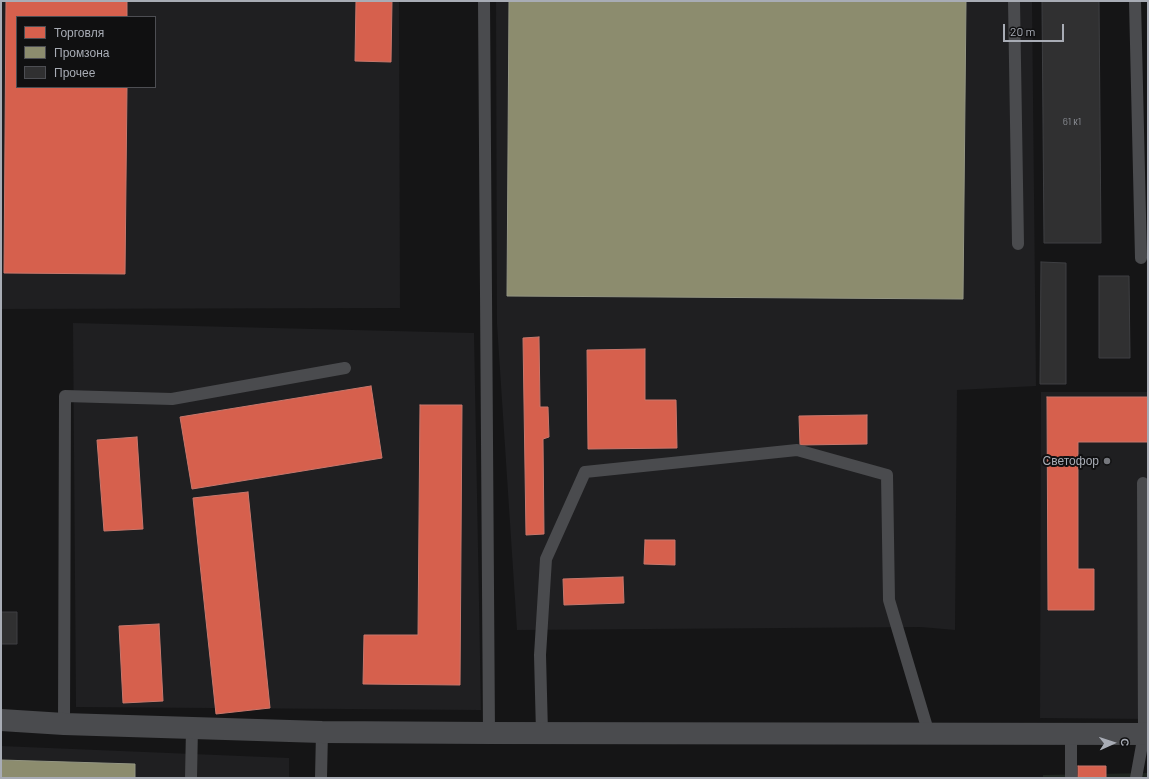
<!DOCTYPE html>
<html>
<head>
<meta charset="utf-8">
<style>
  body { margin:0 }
  #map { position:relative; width:1149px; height:779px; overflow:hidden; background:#151516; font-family:Barlow,sans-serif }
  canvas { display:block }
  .frame { position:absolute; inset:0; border:2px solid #a8acb5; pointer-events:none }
  .legend { position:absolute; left:16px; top:16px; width:140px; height:72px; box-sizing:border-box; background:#101011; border:1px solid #4d4e53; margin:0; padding:5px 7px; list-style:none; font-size:12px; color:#a8acb5 }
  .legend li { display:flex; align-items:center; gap:8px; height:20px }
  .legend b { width:20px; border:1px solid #4d4e53 }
  .north { position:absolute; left:1093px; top:723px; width:40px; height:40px; -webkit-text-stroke:3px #101011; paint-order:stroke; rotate:87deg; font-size:11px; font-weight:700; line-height:16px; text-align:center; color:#a8acb5 }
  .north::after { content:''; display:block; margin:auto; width:14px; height:18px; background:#a8acb5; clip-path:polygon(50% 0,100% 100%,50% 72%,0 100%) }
  .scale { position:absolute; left:1003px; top:24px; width:61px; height:18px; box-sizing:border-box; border:2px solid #a8acb5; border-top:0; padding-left:5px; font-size:12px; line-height:14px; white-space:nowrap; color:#a8acb5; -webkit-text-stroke:3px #101011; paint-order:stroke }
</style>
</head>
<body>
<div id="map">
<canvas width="1149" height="779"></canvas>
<div class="frame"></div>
<ul class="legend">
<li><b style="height:11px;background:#d6604d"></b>Торговля</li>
<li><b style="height:11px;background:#8c8c6e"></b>Промзона</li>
<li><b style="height:11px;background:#303031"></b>Прочее</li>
</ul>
<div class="north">С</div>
<div class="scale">20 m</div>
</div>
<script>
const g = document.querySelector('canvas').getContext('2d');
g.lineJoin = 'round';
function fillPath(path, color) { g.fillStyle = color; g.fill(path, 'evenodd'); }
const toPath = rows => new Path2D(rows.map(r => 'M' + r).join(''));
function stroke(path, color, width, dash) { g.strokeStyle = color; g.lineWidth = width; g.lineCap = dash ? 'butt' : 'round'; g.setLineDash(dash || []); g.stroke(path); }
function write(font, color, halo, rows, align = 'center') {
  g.font = font + ' Barlow,sans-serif'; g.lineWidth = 4; g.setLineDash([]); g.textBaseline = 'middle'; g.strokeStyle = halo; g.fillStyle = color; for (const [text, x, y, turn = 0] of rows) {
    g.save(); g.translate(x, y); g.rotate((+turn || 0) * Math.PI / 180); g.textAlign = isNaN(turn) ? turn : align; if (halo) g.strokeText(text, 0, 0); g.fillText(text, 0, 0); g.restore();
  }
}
fillPath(toPath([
  [1,1,399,1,400,308,1,309],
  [17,17,155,17,155,87,17,87],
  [496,1,1032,1,1036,386,957,390,955,630,921,627,517,630,497,324],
  [73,323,474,333,481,710,76,707],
  [1041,392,1148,392,1148,719,1040,718],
  [1,746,289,758,289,778,1,778]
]), '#1f1f21');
fillPath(toPath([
  [1148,773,1148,778,1043,778,1043,775]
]), '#1f2520');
const shops = toPath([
  [6,1,127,1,127,17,17,17,17,87,127,87,125,274,4,273,6,1],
  [356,1,392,1,391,62,355,61,356,1],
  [539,337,540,407,548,407,549,437,543,439,544,534,526,535,523,338,539,337],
  [645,349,645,400,676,400,677,448,588,449,587,350,645,349],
  [371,386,382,458,192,489,180,417,371,386],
  [1047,397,1148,397,1148,442,1078,442,1078,569,1094,569,1094,610,1048,610,1047,397],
  [420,405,462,405,460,685,363,684,364,635,418,635,420,405],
  [867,415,867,444,800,445,799,416,867,415],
  [137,437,143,529,104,531,97,440,137,437],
  [248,492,270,708,216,714,193,498,248,492],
  [645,540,675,540,675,565,644,564,645,540],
  [623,577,624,603,564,605,563,579,623,577],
  [159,624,163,701,123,703,119,626,159,624],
  [1078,766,1106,766,1106,778,1078,778,1078,766]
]);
fillPath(shops, '#d6604d');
stroke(shops, '#c8776c', 1);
const industry = toPath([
  [509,1,966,1,963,299,507,296,509,1],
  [1,760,135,764,135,778,1,778,1,760]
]);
fillPath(industry, '#8c8c6e');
stroke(industry, '#949683', 1);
const building = toPath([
  [1042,1,1099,1,1101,243,1044,243,1042,1],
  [1041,262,1066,263,1066,384,1040,384,1041,262],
  [1099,276,1129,276,1130,358,1099,358,1099,276],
  [1,612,17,612,17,644,1,644,1,612]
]);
fillPath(building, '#303031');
stroke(building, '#3e3f42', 1);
stroke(toPath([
  [484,1,489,733],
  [1014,1,1018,244],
  [1135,1,1141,258],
  [64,724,65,396,172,399,345,368],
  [542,733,540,655,546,559,585,472,797,450,887,475,889,600,929,734],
  [191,778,192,728],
  [321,778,322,732],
  [1071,778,1071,734],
  [1136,778,1144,734,1143,483]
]), '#4a4b4e', 12);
stroke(toPath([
  [1,720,64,724,322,732,489,733,1148,734]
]), '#4a4b4e', 22);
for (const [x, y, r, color] of [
  [1107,461,4,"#75777d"]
]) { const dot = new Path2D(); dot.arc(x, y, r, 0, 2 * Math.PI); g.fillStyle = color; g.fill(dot); stroke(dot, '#101011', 1.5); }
write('10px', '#8a8d94', null, [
  ["61 к1",1072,122]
]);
write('12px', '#a8acb5', '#101011', [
  ["Светофор",1099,461]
], 'right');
</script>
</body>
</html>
